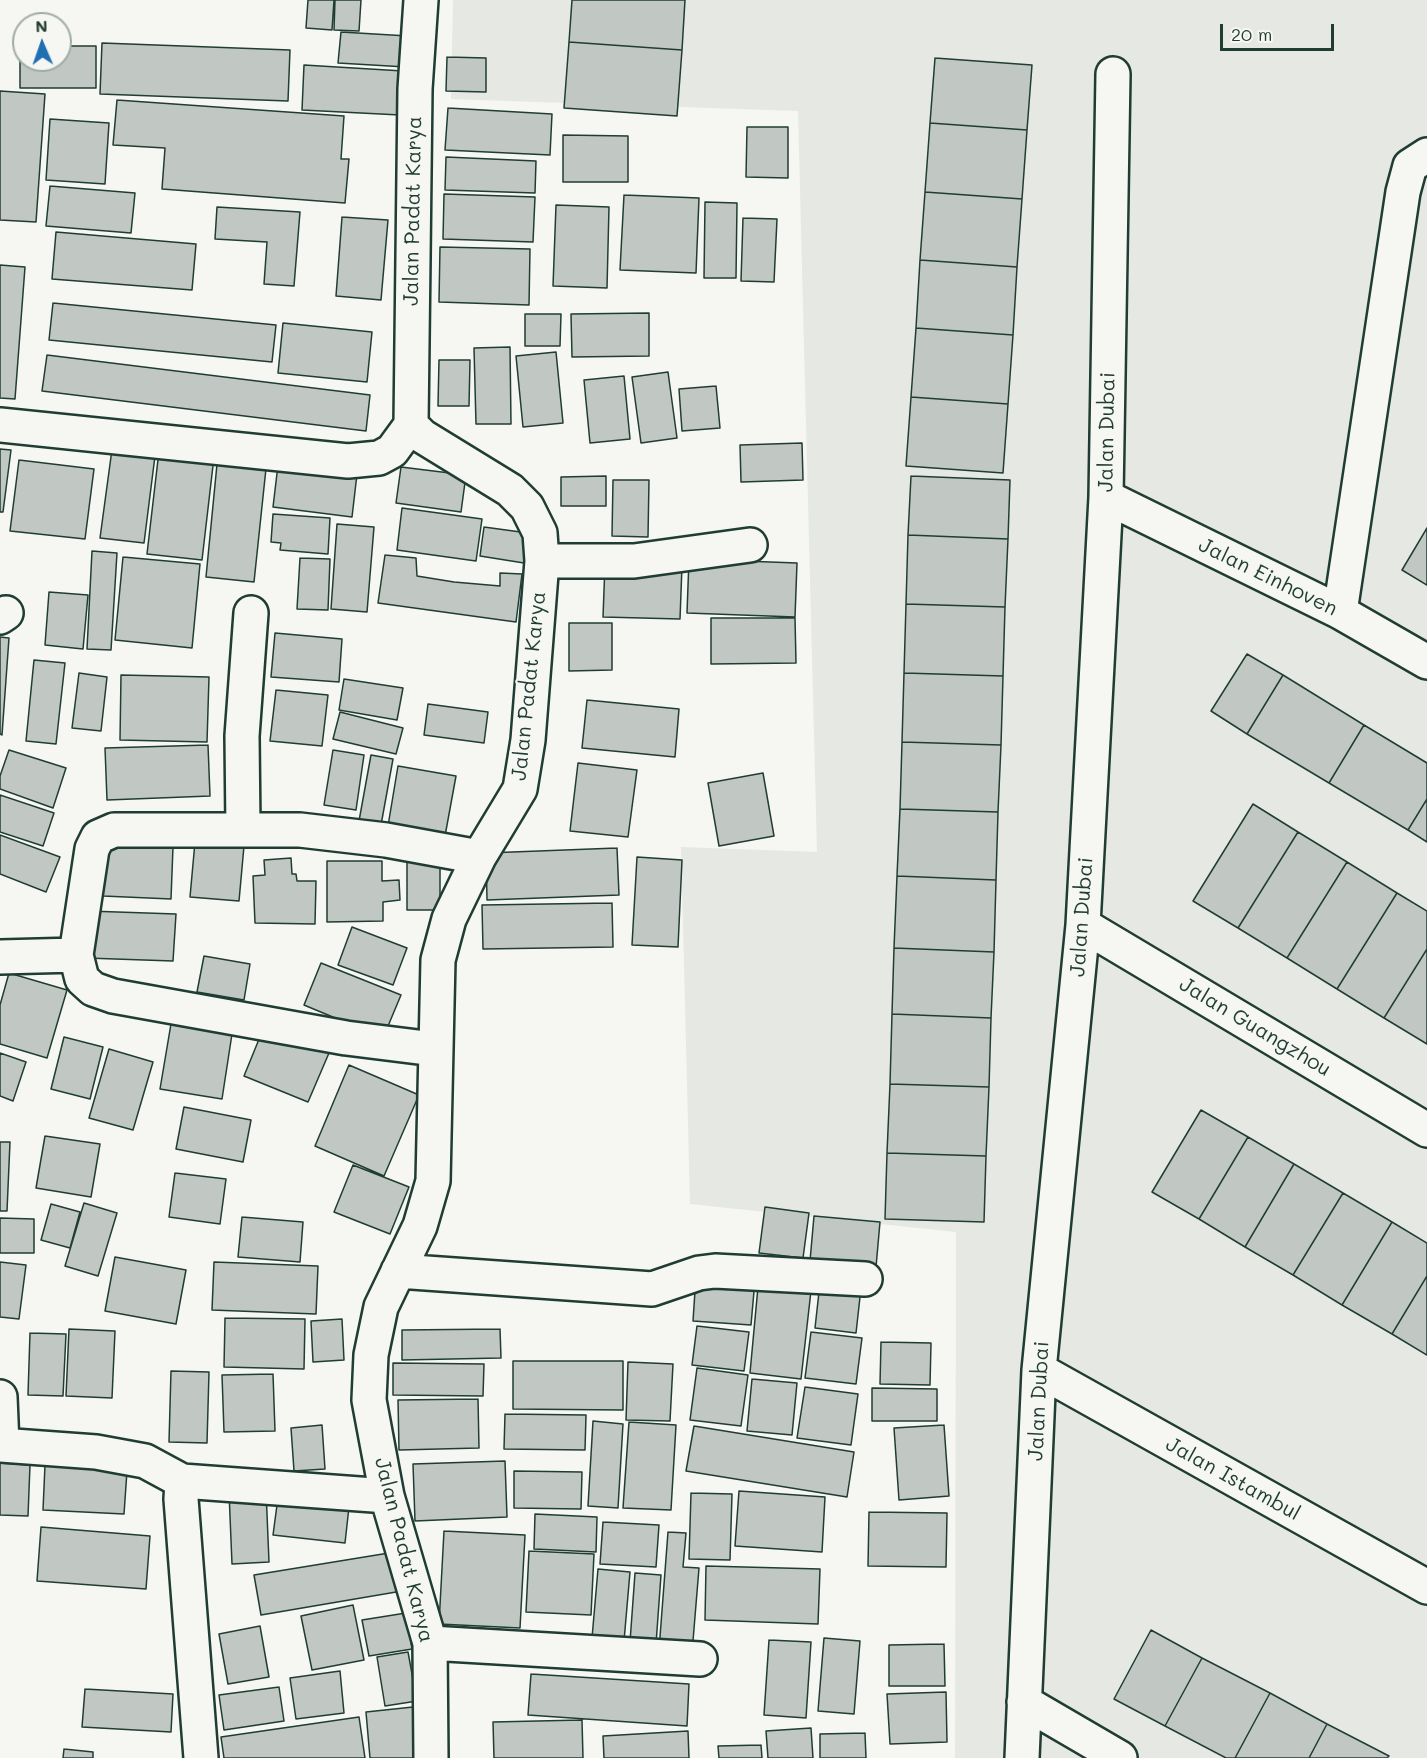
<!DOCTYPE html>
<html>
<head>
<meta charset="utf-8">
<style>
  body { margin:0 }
  #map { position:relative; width:1427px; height:1758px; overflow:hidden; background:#f6f6f2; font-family:Mali,sans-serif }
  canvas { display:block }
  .north { position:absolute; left:12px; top:12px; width:60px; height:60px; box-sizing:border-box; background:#f6f6f2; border:2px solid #a0aca6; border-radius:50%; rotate:358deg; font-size:16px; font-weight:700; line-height:24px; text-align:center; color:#1f3d34 }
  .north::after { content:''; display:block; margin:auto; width:21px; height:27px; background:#1f6fb2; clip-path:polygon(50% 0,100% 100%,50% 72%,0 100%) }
  .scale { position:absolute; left:1220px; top:24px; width:114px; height:27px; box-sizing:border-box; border:3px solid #1f3d34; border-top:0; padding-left:8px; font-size:18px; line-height:21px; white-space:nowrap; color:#1f3d34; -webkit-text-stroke:4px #f6f6f2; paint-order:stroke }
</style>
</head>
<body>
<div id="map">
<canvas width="1427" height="1758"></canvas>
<div class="north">N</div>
<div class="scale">20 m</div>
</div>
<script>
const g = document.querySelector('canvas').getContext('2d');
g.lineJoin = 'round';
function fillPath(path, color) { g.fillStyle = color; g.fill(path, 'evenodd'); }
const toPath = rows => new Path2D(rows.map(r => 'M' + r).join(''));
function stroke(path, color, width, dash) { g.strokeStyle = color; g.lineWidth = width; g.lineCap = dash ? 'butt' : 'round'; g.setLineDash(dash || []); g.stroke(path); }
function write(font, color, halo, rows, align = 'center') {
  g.font = font + ' Mali,sans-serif'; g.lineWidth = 4.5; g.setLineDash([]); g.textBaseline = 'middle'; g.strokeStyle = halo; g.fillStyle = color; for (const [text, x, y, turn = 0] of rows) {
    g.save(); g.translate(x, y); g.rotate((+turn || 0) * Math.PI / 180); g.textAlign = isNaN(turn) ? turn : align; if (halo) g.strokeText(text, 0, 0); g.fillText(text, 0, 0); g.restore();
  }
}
fillPath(toPath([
  [453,0,1427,0,1427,1758,955,1758,956,1232,690,1204,681,847,817,852,798,111,451,99]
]), '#e6e8e4');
const building = toPath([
  [308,0,334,0,332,30,306,28,308,0],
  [335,0,361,0,359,31,334,30,335,0],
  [572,0,685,0,682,50,569,42,572,0],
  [341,32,408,36,406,67,338,63,341,32],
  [569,42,682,50,677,116,564,108,569,42],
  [102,43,290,50,288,101,100,94,102,43],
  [20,46,24,46,24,60,60,60,60,46,96,46,96,88,20,88,20,46],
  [447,57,486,58,486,92,446,91,447,57],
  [935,58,1032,65,1027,130,930,123,935,58],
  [304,65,403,71,400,115,302,110,304,65],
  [0,91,45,94,36,222,0,220,0,91],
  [117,100,344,116,341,159,349,159,345,203,162,189,165,148,113,145,117,100],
  [448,108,552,114,550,155,445,150,448,108],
  [50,119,109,123,105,184,46,180,50,119],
  [930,123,1027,130,1022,199,925,192,930,123],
  [747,127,788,127,788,178,746,177,747,127],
  [563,135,628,136,628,182,563,182,563,135],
  [446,157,536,161,535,193,445,190,446,157],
  [50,186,135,193,131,233,46,226,50,186],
  [925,192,1022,199,1017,267,920,260,925,192],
  [444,194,535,197,533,242,443,239,444,194],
  [624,195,699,198,696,273,620,270,624,195],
  [705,202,737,203,736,278,704,278,705,202],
  [556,205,609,207,607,288,553,286,556,205],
  [217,207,300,212,294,286,264,284,267,242,215,239,217,207],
  [342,217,388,220,381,300,336,296,342,217],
  [743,218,777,219,774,282,741,281,743,218],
  [56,232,196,244,192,290,52,279,56,232],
  [440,247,530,249,529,305,439,302,440,247],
  [920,260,1017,267,1013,335,916,328,920,260],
  [0,265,25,267,15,399,0,398,0,265],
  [53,303,276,325,272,362,49,340,53,303],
  [649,313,649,356,572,357,571,314,649,313],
  [525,314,561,314,560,346,525,346,525,314],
  [283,323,372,332,367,382,278,373,283,323],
  [916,328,1013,335,1008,404,911,397,916,328],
  [510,347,511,424,476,424,474,348,510,347],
  [556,352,563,423,523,427,516,356,556,352],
  [47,355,370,395,366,431,42,391,47,355],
  [439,360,470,360,469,406,438,406,439,360],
  [668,372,677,438,641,443,632,377,668,372],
  [624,376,630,439,590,443,584,380,624,376],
  [716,386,720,428,682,431,679,389,716,386],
  [911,397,1008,404,1003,473,906,466,911,397],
  [113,442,156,448,144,543,100,538,113,442],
  [802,443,803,480,741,482,740,445,802,443],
  [0,449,11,450,3,512,0,512,0,449],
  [159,451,214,457,202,560,147,554,159,451],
  [218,454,267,459,254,582,206,577,218,454],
  [19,460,94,469,85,539,10,531,19,460],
  [278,465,357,474,352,517,273,507,278,465],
  [401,467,466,475,461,512,396,503,401,467],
  [606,476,606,506,561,506,561,477,606,476],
  [911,476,1010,480,1008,539,908,535,911,476],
  [613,480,649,480,648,537,612,536,613,480],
  [402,508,482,519,476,561,397,550,402,508],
  [273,514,330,518,328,554,280,550,281,543,271,542,273,514],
  [337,524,374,527,367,612,331,609,337,524],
  [484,527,528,533,524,563,480,556,484,527],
  [1427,528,1427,585,1402,570,1427,528],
  [908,535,1008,539,1005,607,906,604,908,535],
  [92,551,117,553,111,650,87,649,92,551],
  [385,555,416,558,417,576,454,582,500,586,500,573,522,574,516,622,378,603,385,555],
  [123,557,200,564,192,648,115,640,123,557],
  [300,558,330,559,328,610,297,609,300,558],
  [689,559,797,563,795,617,687,613,689,559],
  [605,564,682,566,680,619,603,617,605,564],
  [49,592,88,595,83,649,45,645,49,592],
  [906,604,1005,607,1003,676,904,673,906,604],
  [711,618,795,618,796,663,711,664,711,618],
  [569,623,612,623,612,670,569,671,569,623],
  [275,633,342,639,339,682,271,677,275,633],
  [0,637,9,638,2,735,0,734,0,637],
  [1247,654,1283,675,1247,734,1211,711,1247,654],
  [34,660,65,663,56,744,26,741,34,660],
  [79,673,107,677,101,731,72,728,79,673],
  [904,673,1003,676,1001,745,902,742,904,673],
  [121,675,209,677,207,742,120,740,121,675],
  [1283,675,1364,725,1329,783,1247,734,1283,675],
  [344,679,403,688,397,720,339,710,344,679],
  [276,690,328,695,322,746,270,741,276,690],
  [587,700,679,709,675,757,582,748,587,700],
  [428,704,488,712,484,743,424,735,428,704],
  [340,712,403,728,396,754,333,739,340,712],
  [1364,725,1427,763,1427,799,1408,830,1329,783,1364,725],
  [902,742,1001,745,998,812,900,809,902,742],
  [208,745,210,796,107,800,105,748,208,745],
  [9,750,66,768,53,808,0,789,0,776,9,750],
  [333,750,364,755,356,810,324,805,333,750],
  [371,755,393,759,381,825,359,821,371,755],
  [578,763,637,770,628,837,570,831,578,763],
  [398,766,456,776,445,836,388,826,398,766],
  [763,773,774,836,719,846,708,783,763,773],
  [0,795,54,813,43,846,0,832,0,795],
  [1427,799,1427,842,1408,830,1427,799],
  [1253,804,1298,832,1238,928,1193,901,1253,804],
  [900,809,998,812,996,880,897,876,900,809],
  [1298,832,1347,862,1287,958,1238,928,1298,832],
  [0,835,60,857,46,892,0,874,0,835],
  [195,842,244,846,239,901,190,897,195,842],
  [105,844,173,847,171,899,103,896,105,844],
  [617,848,619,895,487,900,486,853,617,848],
  [637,857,682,860,678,947,632,945,637,857],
  [291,858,292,874,296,874,297,881,316,881,315,924,255,923,253,876,265,875,264,860,291,858],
  [407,860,440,860,440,910,407,910,407,860],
  [327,861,382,861,382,881,399,880,400,900,383,902,383,921,327,922,327,861],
  [1347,862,1397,893,1337,989,1287,958,1347,862],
  [897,876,996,880,994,952,894,948,897,876],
  [1397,893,1427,911,1427,949,1384,1018,1337,989,1397,893],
  [612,903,613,947,483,949,482,905,612,903],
  [88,911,176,914,173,961,86,958,88,911],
  [352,927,407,948,393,985,338,965,352,927],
  [894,948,994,952,991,1018,892,1014,894,948],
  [1427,949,1427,1044,1384,1018,1427,949],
  [204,956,250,964,244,1000,197,992,204,956],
  [321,963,401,995,383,1038,304,1005,321,963],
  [9,973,67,990,47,1058,0,1044,0,1005,9,973],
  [173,1012,234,1021,222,1099,160,1089,173,1012],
  [892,1014,991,1018,989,1087,890,1084,892,1014],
  [264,1027,329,1053,308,1102,244,1076,264,1027],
  [64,1037,103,1047,90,1099,51,1089,64,1037],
  [109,1049,153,1062,133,1130,89,1118,109,1049],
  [0,1053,26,1062,13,1101,0,1096,0,1053],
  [349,1065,419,1095,384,1176,315,1146,349,1065],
  [890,1084,989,1087,986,1156,887,1153,890,1084],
  [184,1107,251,1120,243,1162,176,1149,184,1107],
  [1201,1110,1248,1137,1199,1219,1152,1192,1201,1110],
  [45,1136,100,1144,91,1197,36,1188,45,1136],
  [1248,1137,1294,1164,1245,1247,1199,1219,1248,1137],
  [0,1142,10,1142,7,1211,0,1211,0,1142],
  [887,1153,986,1156,984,1222,885,1219,887,1153],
  [1294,1164,1343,1193,1293,1275,1245,1247,1294,1164],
  [353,1165,409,1187,390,1234,334,1212,353,1165],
  [175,1173,226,1179,220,1224,169,1217,175,1173],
  [1343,1193,1392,1222,1342,1305,1293,1275,1343,1193],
  [84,1203,117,1213,98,1276,65,1266,84,1203],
  [51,1204,80,1212,70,1248,41,1240,51,1204],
  [765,1207,809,1213,803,1258,759,1253,765,1207],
  [814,1216,880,1222,876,1267,810,1261,814,1216],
  [242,1217,303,1222,300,1262,238,1257,242,1217],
  [0,1218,34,1219,34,1253,0,1253,0,1218],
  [1392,1222,1427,1243,1427,1276,1392,1334,1342,1305,1392,1222],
  [115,1257,186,1270,176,1324,105,1311,115,1257],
  [0,1262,26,1265,19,1319,0,1317,0,1262],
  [214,1262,318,1266,316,1314,212,1310,214,1262],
  [696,1276,755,1280,751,1325,693,1321,696,1276],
  [759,1276,812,1282,801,1379,750,1373,759,1276],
  [1427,1276,1427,1355,1392,1334,1427,1276],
  [820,1283,861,1288,856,1333,815,1328,820,1283],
  [225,1318,305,1319,304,1369,224,1367,225,1318],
  [342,1319,344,1360,313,1362,311,1321,342,1319],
  [697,1326,749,1332,744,1371,692,1365,697,1326],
  [69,1329,115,1331,112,1398,66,1396,69,1329],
  [500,1329,501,1358,402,1360,402,1330,500,1329],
  [811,1332,862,1338,856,1384,805,1378,811,1332],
  [30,1333,66,1334,63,1396,28,1395,30,1333],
  [881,1342,931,1343,930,1385,880,1384,881,1342],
  [513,1361,623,1361,623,1410,513,1409,513,1361],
  [628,1362,673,1364,670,1421,626,1420,628,1362],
  [393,1363,484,1364,483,1396,393,1395,393,1363],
  [697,1368,748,1375,741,1426,690,1420,697,1368],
  [171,1371,209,1372,207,1443,169,1442,171,1371],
  [273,1374,275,1431,224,1432,222,1375,273,1374],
  [752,1379,797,1383,792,1435,747,1431,752,1379],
  [805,1387,858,1394,851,1445,797,1438,805,1387],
  [872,1388,937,1389,937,1421,872,1421,872,1388],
  [478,1399,479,1448,399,1450,398,1400,478,1399],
  [505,1414,586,1415,585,1450,504,1449,505,1414],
  [593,1421,623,1424,618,1508,588,1506,593,1421],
  [629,1422,676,1425,671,1510,623,1508,629,1422],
  [322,1425,325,1469,294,1471,291,1428,322,1425],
  [944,1425,949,1496,899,1500,894,1428,944,1425],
  [694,1426,854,1452,847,1497,686,1471,694,1426],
  [505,1461,507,1517,415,1521,413,1464,505,1461],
  [0,1463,30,1465,28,1516,0,1515,0,1463],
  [45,1465,127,1471,124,1514,43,1510,45,1465],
  [514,1471,582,1472,581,1509,514,1508,514,1471],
  [266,1490,269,1562,232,1564,229,1492,266,1490],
  [279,1490,350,1498,345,1543,273,1535,279,1490],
  [739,1491,825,1497,822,1552,735,1546,739,1491],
  [691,1493,732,1494,730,1560,689,1559,691,1493],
  [869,1512,947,1513,946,1567,868,1566,869,1512],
  [535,1514,597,1517,596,1552,534,1549,535,1514],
  [603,1522,659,1525,656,1567,600,1564,603,1522],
  [41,1527,150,1536,146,1589,37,1581,41,1527],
  [444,1531,525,1535,520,1628,439,1624,444,1531],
  [668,1532,686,1533,683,1567,699,1568,692,1653,659,1650,668,1532],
  [529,1551,594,1554,591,1615,526,1612,529,1551],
  [395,1552,402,1591,261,1615,254,1575,395,1552],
  [706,1566,820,1569,818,1624,705,1620,706,1566],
  [598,1569,630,1572,624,1641,592,1638,598,1569],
  [635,1573,661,1575,656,1644,630,1642,635,1573],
  [353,1605,364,1660,312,1670,301,1616,353,1605],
  [406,1613,412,1649,369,1656,362,1620,406,1613],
  [260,1626,269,1677,228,1684,219,1634,260,1626],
  [1151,1630,1202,1658,1165,1726,1114,1699,1151,1630],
  [824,1638,860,1641,854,1714,818,1711,824,1638],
  [769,1640,811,1642,806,1718,764,1715,769,1640],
  [944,1644,945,1686,889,1686,889,1645,944,1644],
  [408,1652,417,1701,385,1706,377,1657,408,1652],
  [1202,1658,1270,1693,1235,1758,1226,1758,1165,1726,1202,1658],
  [340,1671,344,1713,296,1719,290,1678,340,1671],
  [531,1674,689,1684,687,1726,528,1715,531,1674],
  [279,1687,284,1721,224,1730,219,1695,279,1687],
  [85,1689,173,1694,171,1732,82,1727,85,1689],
  [946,1692,947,1742,890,1744,887,1694,946,1692],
  [1270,1693,1327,1724,1309,1758,1235,1758,1270,1693],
  [413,1707,418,1758,370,1758,366,1712,413,1707],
  [359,1717,365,1758,224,1758,221,1737,359,1717],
  [582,1720,583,1758,494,1758,493,1722,582,1720],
  [1327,1724,1389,1756,1387,1758,1309,1758,1327,1724],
  [811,1728,813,1758,768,1758,766,1731,811,1728],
  [688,1731,689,1758,604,1758,603,1736,688,1731],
  [865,1733,866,1758,820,1758,820,1734,865,1733],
  [761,1745,762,1758,719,1758,718,1746,761,1745],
  [64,1749,93,1752,93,1758,63,1758,64,1749]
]);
fillPath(building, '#c1c8c3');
stroke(building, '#1f3d34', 1.5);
const minor = toPath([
  [421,0,415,89,411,425,422,436,510,490,527,507,540,533,542,561,528,740,520,789,479,857,449,919,438,960,433,1181,420,1226,381,1307,371,1355,369,1400,387,1496,430,1643,431,1758],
  [0,425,348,461,379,458,392,451,411,425],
  [1106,497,1340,612,1427,662],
  [542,561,634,561,750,545],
  [1340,612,1403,192,1410,166,1427,155],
  [0,617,6,613],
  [243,829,242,736,251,613],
  [1083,925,1427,1130],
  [76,955,82,979,93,989,113,996,346,1038,434,1049],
  [0,957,76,955,92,849,98,837,114,830,300,830,386,840,479,857],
  [398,1271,652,1289,699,1273,715,1271,865,1279],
  [1039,1370,1427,1587],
  [0,1397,2,1445],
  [0,1445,96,1452,145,1461,182,1481,181,1499,201,1758],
  [182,1481,387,1496],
  [430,1643,700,1659],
  [1024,1702,1120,1758],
  [1022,1758,1039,1370,1083,925,1106,497,1113,74]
]);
stroke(minor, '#1f3d34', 38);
stroke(minor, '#f6f6f2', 33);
write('21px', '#1f3d34', '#f6f6f2', [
  ["Jalan Padat Karya",413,211,-89],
  ["Jalan Dubai",1107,432,-89],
  ["Jalan Einhoven",1268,577,26],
  ["Jalan Padat Karya",529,686,-84],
  ["Jalan Dubai",1082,917,-86],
  ["Jalan Guangzhou",1255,1027,31],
  ["Jalan Dubai",1039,1401,-87],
  ["Jalan Istambul",1233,1479,29],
  ["Jalan Padat Karya",404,1550,76]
]);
</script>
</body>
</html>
